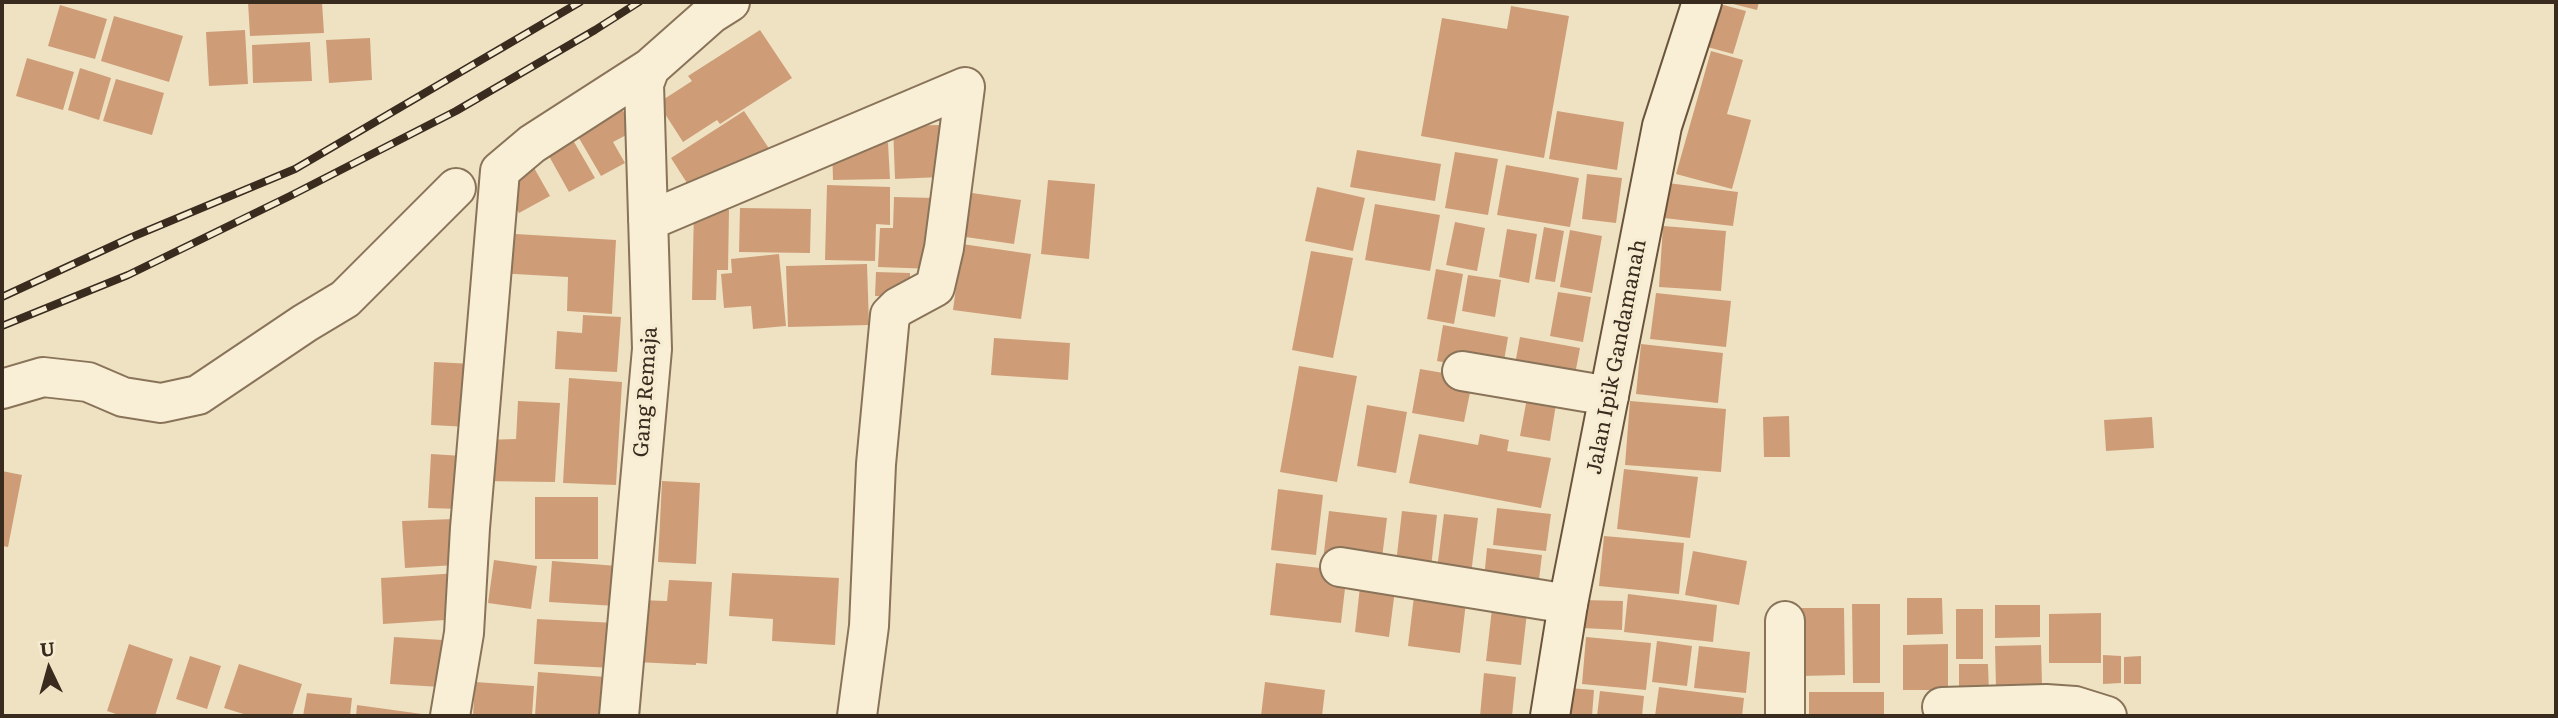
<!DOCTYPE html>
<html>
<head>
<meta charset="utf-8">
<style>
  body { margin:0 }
  #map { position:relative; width:2558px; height:718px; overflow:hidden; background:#efe2c3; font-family:Literata,serif }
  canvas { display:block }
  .frame { position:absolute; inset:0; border:4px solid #392b1e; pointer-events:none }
  .north { position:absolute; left:14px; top:634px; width:70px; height:70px; -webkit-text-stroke:5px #f6ecd2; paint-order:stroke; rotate:355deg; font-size:19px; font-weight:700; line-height:28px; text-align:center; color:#392b1e }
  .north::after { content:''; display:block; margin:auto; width:24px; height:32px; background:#392b1e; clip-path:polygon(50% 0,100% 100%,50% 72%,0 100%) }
</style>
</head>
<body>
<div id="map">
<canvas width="2558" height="718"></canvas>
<div class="frame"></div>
<div class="north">U</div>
</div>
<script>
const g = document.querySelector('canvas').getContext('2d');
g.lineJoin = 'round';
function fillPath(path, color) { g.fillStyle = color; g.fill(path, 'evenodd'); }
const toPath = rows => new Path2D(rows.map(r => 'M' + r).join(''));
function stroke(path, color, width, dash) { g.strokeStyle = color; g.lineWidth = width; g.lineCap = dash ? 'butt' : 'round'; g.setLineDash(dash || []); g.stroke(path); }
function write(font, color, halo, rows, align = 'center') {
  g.font = font + ' Literata,serif'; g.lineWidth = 7; g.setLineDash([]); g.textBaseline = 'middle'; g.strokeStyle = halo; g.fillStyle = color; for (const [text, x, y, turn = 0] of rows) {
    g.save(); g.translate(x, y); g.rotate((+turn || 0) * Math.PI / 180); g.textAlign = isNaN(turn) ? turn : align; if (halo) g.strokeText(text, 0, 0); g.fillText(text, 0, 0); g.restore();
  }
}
fillPath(toPath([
  [248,2,322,2,324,33,250,36],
  [1712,2,1746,11,1733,54,1700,45],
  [1725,2,1759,2,1757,10],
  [60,5,107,19,95,59,48,46],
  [1511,6,1569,16,1544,158,1421,136,1442,18,1507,29],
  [114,16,183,36,169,82,101,61],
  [245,30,248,84,209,86,206,32],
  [760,30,792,78,720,124,717,120,683,142,658,103,692,81,688,76],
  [370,38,372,80,329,83,326,40],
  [310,42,312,81,253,83,252,45],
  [1711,51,1743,60,1727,114,1751,120,1732,189,1676,174],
  [27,58,74,72,63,110,16,96],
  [80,68,111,78,99,120,68,110],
  [116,79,164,93,152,135,103,121],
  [621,107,634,131,613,142,625,163,601,176,576,133],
  [744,111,770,150,694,194,671,158],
  [1557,111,1624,122,1617,170,1549,159],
  [940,125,941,177,895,179,893,126],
  [570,135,595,178,569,192,545,149],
  [888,143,890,179,833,180,832,145],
  [1357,150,1441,164,1435,201,1350,187],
  [1455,152,1498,159,1488,215,1445,208],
  [1506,165,1579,178,1570,227,1497,215],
  [533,166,550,196,519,213,502,183],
  [1587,174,1622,178,1616,223,1582,219],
  [1048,180,1095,184,1089,259,1041,254],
  [1668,183,1738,192,1733,226,1664,218],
  [827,185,890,187,890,225,876,224,875,261,825,260],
  [1317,187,1365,198,1353,251,1305,241],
  [958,191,1021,200,1014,244,952,235],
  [894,197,936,198,934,269,878,267,880,228,893,228],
  [1375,204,1440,215,1430,271,1365,260],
  [740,208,811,209,810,253,739,252],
  [694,209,729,210,728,270,717,270,716,300,692,300],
  [1455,222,1485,228,1477,271,1446,265],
  [1663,226,1726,231,1721,291,1659,287],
  [1544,227,1564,231,1555,282,1535,279],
  [1507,229,1537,234,1529,283,1499,277],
  [1570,230,1602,236,1592,293,1560,287],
  [499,233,616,240,612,314,567,311,568,277,497,273],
  [962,244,1031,254,1021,319,953,310],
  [1311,251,1353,258,1333,358,1292,350],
  [779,254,786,326,753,329,751,306,724,308,721,274,732,273,731,259],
  [867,264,869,325,788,327,786,266],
  [1436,269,1463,274,1454,324,1427,319],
  [876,272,910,273,910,297,875,296],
  [1468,275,1501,280,1495,317,1462,311],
  [1558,292,1591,297,1583,342,1550,336],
  [1656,293,1731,301,1726,347,1650,339],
  [583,315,621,317,617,372,555,369,557,331,582,333],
  [1443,325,1508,337,1502,373,1437,361],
  [1520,337,1580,348,1573,385,1513,375],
  [994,338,1070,343,1068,380,991,375],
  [1641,344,1723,353,1718,403,1636,394],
  [434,362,473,364,469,427,431,425],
  [1299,366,1357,376,1337,482,1280,472],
  [1420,369,1473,378,1464,422,1412,413],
  [569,378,622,382,616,485,563,483],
  [1529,387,1558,392,1550,441,1520,436],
  [518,401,560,403,555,482,479,481,482,440,516,439],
  [1630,401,1726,409,1721,472,1625,465],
  [1367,405,1407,412,1396,473,1357,466],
  [1789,416,1790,457,1764,457,1763,417],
  [2152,417,2154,448,2106,451,2104,420],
  [1419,434,1478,445,1480,434,1509,440,1507,451,1551,458,1541,508,1409,483],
  [431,454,463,456,460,509,428,508],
  [1624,469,1698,477,1690,538,1617,529],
  [2,471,22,475,8,547,2,546],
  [662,481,700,483,696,564,658,562],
  [1278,489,1323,495,1316,555,1271,550],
  [535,497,598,497,598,559,535,559],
  [1497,508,1551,514,1546,551,1493,545],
  [1329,511,1387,518,1381,566,1323,560],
  [1402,511,1437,515,1430,576,1395,572],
  [1444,514,1478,518,1470,582,1436,577],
  [453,519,456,565,405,568,402,521],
  [1604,536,1684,543,1679,594,1599,586],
  [1487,548,1542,555,1537,596,1483,589],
  [1693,551,1747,561,1739,605,1685,595],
  [494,560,537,566,531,609,488,603],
  [552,561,618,566,616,606,549,602],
  [1276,563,1347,571,1341,623,1270,615],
  [458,573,461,619,383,624,381,578],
  [732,573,839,578,835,645,772,641,773,619,729,616],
  [1361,577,1396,582,1389,637,1355,632],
  [669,580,712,582,707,664,696,663,696,665,636,662,639,600,667,601],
  [1415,588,1467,594,1460,653,1408,646],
  [1628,594,1717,605,1713,642,1624,632],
  [1907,598,1942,598,1943,634,1907,635],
  [1493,600,1528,604,1521,665,1486,661],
  [1583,600,1623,601,1622,630,1582,628],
  [1852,604,1880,604,1880,683,1853,683],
  [1995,605,2040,605,2040,637,1995,638],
  [1799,608,1844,608,1845,675,1801,676],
  [1956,609,1983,609,1983,659,1956,659],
  [2101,613,2101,663,2049,663,2049,614],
  [537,619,616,623,613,668,534,664],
  [394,637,443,640,441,687,390,684],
  [1586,637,1651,643,1646,690,1582,684],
  [1657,641,1692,646,1687,686,1652,682],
  [129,644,173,659,155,716,122,716,107,711],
  [1948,644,1948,690,1903,690,1903,645],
  [2041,645,2042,686,1996,687,1995,646],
  [1699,646,1750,652,1746,693,1694,688],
  [2103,655,2121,656,2121,683,2103,684],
  [190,656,221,666,207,709,176,699],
  [2141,656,2141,684,2124,684,2124,657],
  [239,664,302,684,292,716,250,716,224,708],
  [1959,664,1988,664,1989,693,1959,693],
  [538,672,606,677,604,716,535,716],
  [1484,673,1516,677,1512,716,1480,716],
  [475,682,534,686,532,716,473,716],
  [1265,682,1325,690,1322,716,1261,716],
  [1659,687,1744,698,1742,716,1655,716],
  [1569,688,1594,690,1592,716,1566,716],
  [1600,691,1644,696,1642,716,1597,716],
  [1809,692,1884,692,1884,716,1809,716],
  [307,693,352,698,350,716,303,716],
  [357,705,429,715,429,716,356,716]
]), '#ce9d78');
const street = toPath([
  [648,221,965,87],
  [1462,371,1609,396],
  [2,389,43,377,88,382,123,397,161,403,198,395,305,323,345,299,456,188],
  [1340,567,1568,604],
  [1785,621,1785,716],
  [1942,707,2046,704,2075,706,2107,716],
  [450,716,464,633,470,528,500,171,532,144,650,68,711,14,730,2],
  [619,716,652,349,644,84,650,68],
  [857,716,869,626,876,464,890,315,898,307,935,287,944,248,965,87]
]);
const secondary = toPath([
  [1550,716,1568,604,1662,126,1702,2]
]);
stroke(street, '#897359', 42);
stroke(secondary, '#6b543c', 42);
stroke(street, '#f9efd6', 38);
stroke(secondary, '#f9efd6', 38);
const rail = toPath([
  [2,297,132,237,295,169,580,2],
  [2,326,128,275,290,196,456,111,595,30,639,2]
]);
stroke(rail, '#392b1e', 8);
stroke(rail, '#f6ecd2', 5, [16]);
write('21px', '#392b1e', '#f6ecd2', [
  ["Jalan Ipik Gandamanah",1617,357,-79],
  ["Gang Remaja",646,392,-86]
]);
</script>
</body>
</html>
